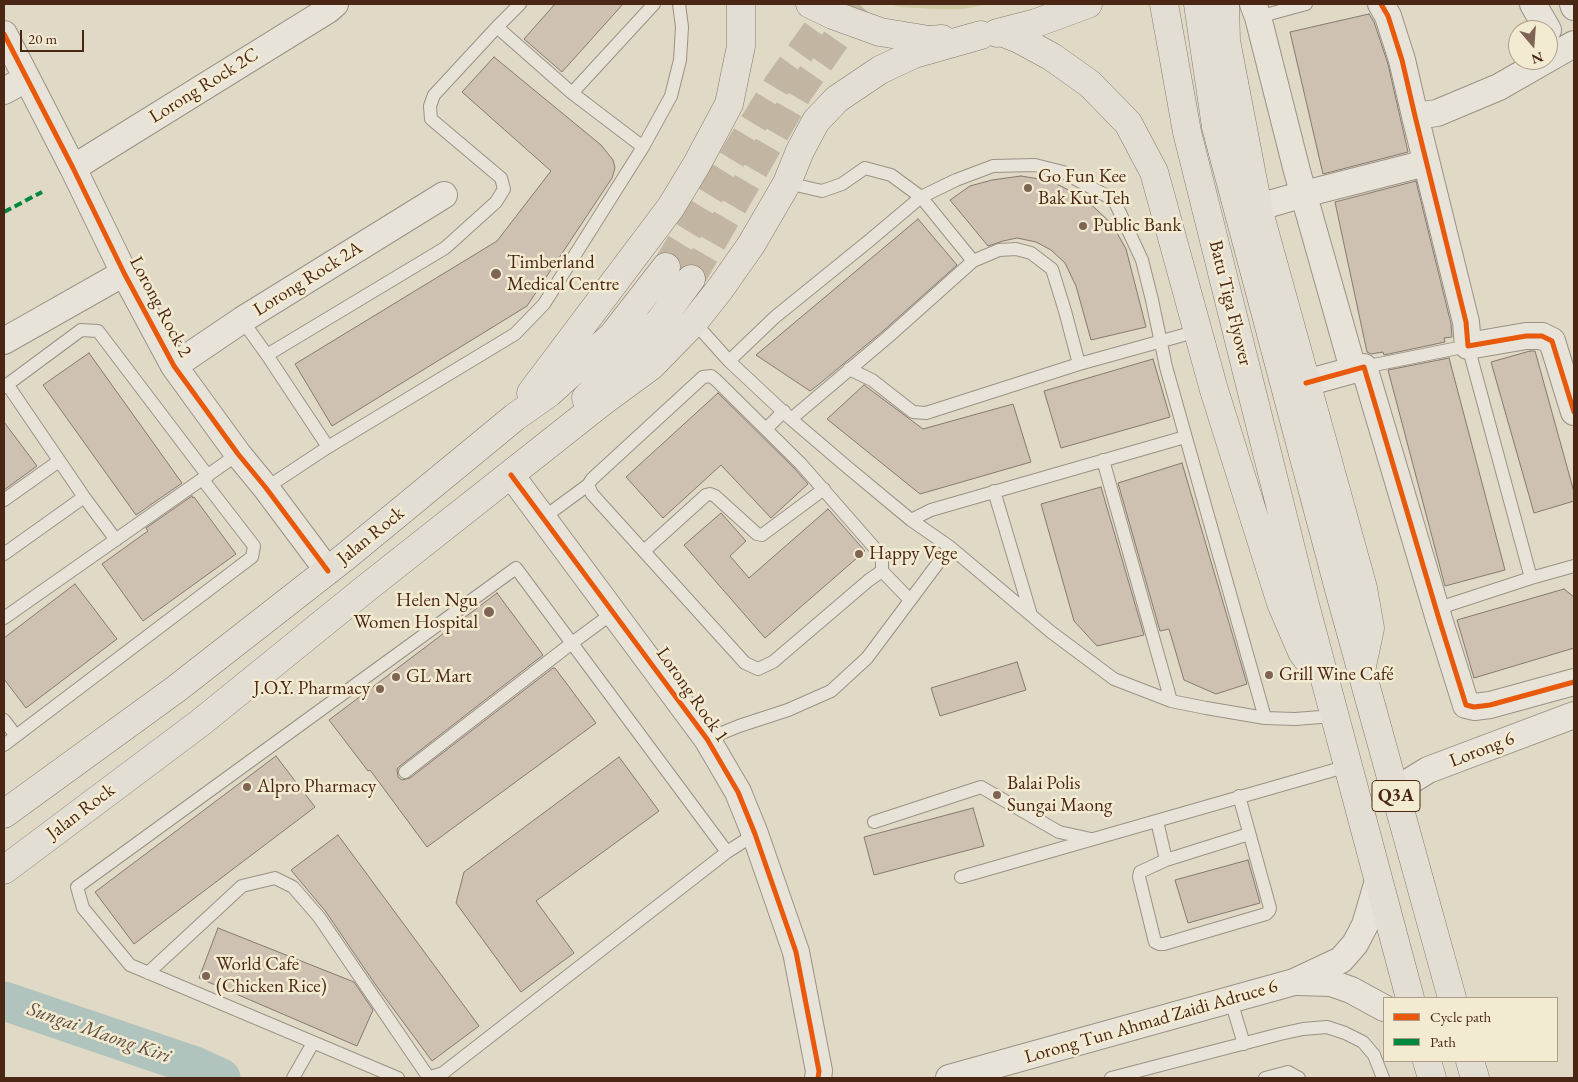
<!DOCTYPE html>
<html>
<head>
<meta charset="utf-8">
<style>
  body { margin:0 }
  #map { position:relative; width:1578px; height:1082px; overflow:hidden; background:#e0d9c5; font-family:"EB Garamond",serif }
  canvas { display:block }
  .frame { position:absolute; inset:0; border:5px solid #4a2715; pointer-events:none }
  .legend { position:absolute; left:1383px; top:997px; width:175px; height:65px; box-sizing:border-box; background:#f3ead2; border:1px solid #af9c86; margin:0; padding:6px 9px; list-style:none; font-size:15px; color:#4a2715 }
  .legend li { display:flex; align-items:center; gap:10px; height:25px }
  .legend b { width:25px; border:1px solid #af9c86 }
  .north { position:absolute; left:1508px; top:20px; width:50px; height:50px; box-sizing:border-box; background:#f3ead2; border:1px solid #af9c86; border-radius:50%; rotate:162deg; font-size:14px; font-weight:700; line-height:20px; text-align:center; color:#4a2715 }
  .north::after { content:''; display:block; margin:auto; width:18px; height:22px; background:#7e6553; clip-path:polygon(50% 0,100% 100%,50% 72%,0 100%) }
  .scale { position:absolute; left:20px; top:30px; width:64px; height:22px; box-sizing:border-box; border:2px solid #4a2715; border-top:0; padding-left:6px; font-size:15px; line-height:18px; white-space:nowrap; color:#4a2715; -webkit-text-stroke:4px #f3ead2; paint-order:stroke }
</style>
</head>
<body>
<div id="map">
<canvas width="1578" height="1082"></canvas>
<div class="frame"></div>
<ul class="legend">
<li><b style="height:6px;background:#e8590c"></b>Cycle path</li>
<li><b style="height:6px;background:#00873e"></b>Path</li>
</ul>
<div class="north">N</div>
<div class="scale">20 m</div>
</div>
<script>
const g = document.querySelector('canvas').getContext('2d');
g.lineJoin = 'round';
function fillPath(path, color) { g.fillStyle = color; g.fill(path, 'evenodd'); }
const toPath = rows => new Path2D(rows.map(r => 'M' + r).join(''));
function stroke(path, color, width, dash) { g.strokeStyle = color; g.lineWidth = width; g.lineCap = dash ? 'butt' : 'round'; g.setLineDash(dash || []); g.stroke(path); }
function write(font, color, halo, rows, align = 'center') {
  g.font = font + ' "EB Garamond",serif'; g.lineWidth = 5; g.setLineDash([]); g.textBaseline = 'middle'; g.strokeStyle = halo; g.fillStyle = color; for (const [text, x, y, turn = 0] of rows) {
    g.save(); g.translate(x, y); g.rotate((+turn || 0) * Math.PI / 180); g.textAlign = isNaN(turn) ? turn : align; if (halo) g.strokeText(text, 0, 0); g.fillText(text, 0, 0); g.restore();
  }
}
fillPath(toPath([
  [889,4,988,4,964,9,933,9,900,7]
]), '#cecba5');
stroke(toPath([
  [4,1001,195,1066,221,1078]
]), '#b0c3bd', 39);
const building = toPath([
  [555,4,623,4,562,72,524,39,555,4],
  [1369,14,1374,22,1388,64,1408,152,1323,174,1290,32,1369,14],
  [494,57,601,145,613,160,615,168,612,178,527,306,332,426,295,364,497,241,551,171,462,92,494,57],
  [1021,176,1051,181,1084,198,1112,224,1126,249,1146,327,1091,340,1076,286,1065,263,1051,250,1036,242,1017,238,1003,241,988,246,950,200,970,186,992,180,1021,176],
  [1416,181,1451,324,1452,337,1444,338,1445,342,1384,355,1383,352,1371,354,1367,352,1335,202,1416,181],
  [918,219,957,265,883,331,818,385,810,391,756,355,918,219],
  [1530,351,1535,351,1574,492,1574,501,1534,513,1491,362,1530,351],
  [89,353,182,483,136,515,43,385,89,353],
  [1449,358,1505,570,1445,586,1388,370,1449,358],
  [1153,359,1170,417,1061,448,1044,391,1153,359],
  [864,385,923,429,1013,404,1031,462,920,494,827,419,864,385],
  [718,393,794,468,808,484,771,518,721,465,663,518,626,477,718,393],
  [4,422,37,466,4,490,4,422],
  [1182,463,1247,684,1216,694,1184,680,1169,629,1160,631,1118,483,1182,463],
  [1101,487,1144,635,1097,646,1074,621,1041,504,1101,487],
  [192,496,193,498,194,497,236,554,143,621,102,564,148,531,146,528,192,496],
  [828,509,865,551,765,638,684,545,721,513,746,541,730,556,749,578,828,509],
  [75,584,117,639,26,708,4,679,4,638,75,584],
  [1564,589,1574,597,1574,648,1474,678,1457,620,1564,589],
  [497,593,543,655,400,766,397,769,398,777,402,780,410,778,553,668,555,668,596,723,427,847,370,770,368,771,329,720,497,593],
  [1017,662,1026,690,940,716,931,688,1017,662],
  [276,756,315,807,134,944,95,892,276,756],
  [619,757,659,811,536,901,574,953,521,992,456,903,464,872,619,757],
  [973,808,984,846,874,875,864,837,973,808],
  [338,835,479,1026,432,1061,375,984,326,912,291,870,338,835],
  [1248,860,1260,903,1188,923,1175,880,1248,860],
  [218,928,354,982,373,1010,357,1046,199,978,218,928]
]);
fillPath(building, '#cfc1b2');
stroke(building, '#847a6e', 1);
stroke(toPath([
  [666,267,777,85,835,4],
  [691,279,799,92,848,22,863,4]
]), '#c2b5a2', 28, [28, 14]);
const service = toPath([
  [1258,17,1306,4],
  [497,27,520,4],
  [572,93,654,4],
  [643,147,671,96,680,60,682,27,679,4],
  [787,183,822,191,842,184,865,168,891,175,921,197,973,261],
  [242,320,267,355,445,248,496,202,504,189,501,178,431,119,430,106,434,95,497,27,572,93,643,147,544,304,515,334,328,447,266,488],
  [694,322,729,361,791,419,846,466,911,520,950,547,1051,632,1114,679,1171,701,1206,708,1265,718,1295,719,1334,716],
  [267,355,328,447],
  [729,361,775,317,870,240,921,197,956,180,993,166,1035,165,1063,172,1114,200,1142,260,1152,300,1166,367,1265,718],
  [1364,367,1468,346,1531,578],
  [849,369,872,380,913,412,926,413,1079,364,1198,331],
  [7,384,84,497,116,540],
  [4,387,81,330,98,331,208,476],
  [791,419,888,337,973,261,999,250,1016,249,1031,253,1052,269,1065,311,1079,364],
  [766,429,784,411],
  [1103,460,1171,701],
  [588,485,592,494,745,663,758,669,773,662,869,580,882,571],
  [994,491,1031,615],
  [4,500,59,461],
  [543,518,588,485,592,479,703,377,711,376,716,380,801,464,879,553,882,561,882,571,910,600],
  [911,520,931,510,1185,437],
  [644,551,706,495,710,494,715,496,757,534,762,535,824,489],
  [4,554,84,497],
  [1436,609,1531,578,1574,566],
  [4,618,238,454],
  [4,720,16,736],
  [707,739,739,726,788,710,831,691,867,658,950,547],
  [4,745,252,557,254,546,203,480],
  [405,772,572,643,614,612],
  [1239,796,1270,908,1269,911,1266,914,1164,944,1159,944,1155,942,1139,877,1140,872,1166,860,1249,834],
  [1157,821,1166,860],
  [874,822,981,787,1059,832,1091,839],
  [961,877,1348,766],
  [148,973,242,886,275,878,293,887,319,917,429,1078],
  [1231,1001,1244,1044],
  [293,1078,313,1043],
  [398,1078,130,965,83,908,77,887,516,568,727,852],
  [428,1078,443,1073,727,852,755,834],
  [1111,1078,1280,1034,1303,1029,1327,1027,1345,1033,1363,1042,1374,1055,1383,1078],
  [1265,1078,1288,1072,1299,1078]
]);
const minor = toPath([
  [1253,4,1258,17,1297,171,1353,369],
  [1381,4,1388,16,1402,60,1415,116,1466,322,1468,346,1526,336,1542,336,1552,341,1574,412],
  [1533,4,1548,30],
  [1573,4,1574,7],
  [4,34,73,168,124,273,174,366,238,454,266,488,328,571],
  [4,91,26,79],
  [1415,116,1437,113,1499,87,1574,44],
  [73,168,328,10,335,4],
  [1259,207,1304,194,1426,163],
  [4,341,124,273],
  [174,366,242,320,444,195],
  [1306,383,1364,367,1439,619,1466,705,1474,707,1490,705,1574,682],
  [511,475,707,739,738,792,755,834,796,952,819,1071,818,1078],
  [1396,796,1407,783,1428,770,1574,715],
  [1297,982,1331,983,1351,990,1384,1008],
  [949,1078,1294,982,1341,960,1355,944,1365,925,1378,881]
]);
const primary = toPath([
  [810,4,833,15,880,32,929,40,942,39],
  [1164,4,1187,132,1304,601,1410,998],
  [1198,4,1216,127,1340,593,1452,998],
  [1225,4,1226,41,1259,212,1363,588,1370,628,1362,666],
  [1001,32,1019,39,1052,57,1090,84,1128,123,1154,172,1214,390,1281,603,1302,652,1310,663],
  [997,33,1036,23,1088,4],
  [531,393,671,207,697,164,729,104,741,46,741,4],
  [586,398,659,322,691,279],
  [4,814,176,689,345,557,515,417,549,393,613,335,666,267],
  [4,870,200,723,369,586,602,402,651,366,694,322,720,289,751,245,787,183,800,151,816,121,837,99,880,70,914,54,981,35],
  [1427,1061,1432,1078],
  [1470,1061,1475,1078]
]);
stroke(service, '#9a9284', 14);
stroke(minor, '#9a9284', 28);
stroke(primary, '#847a6e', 29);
stroke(service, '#e7e3d9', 12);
stroke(minor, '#e7e3d9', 26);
stroke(primary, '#e3ded3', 28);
stroke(toPath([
  [4,212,42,192]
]), '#00873e', 4, [8, 4]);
stroke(toPath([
  [1381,4,1388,16,1402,60,1415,116,1466,322,1468,346,1526,336,1542,336,1552,341,1574,412],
  [4,34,73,168,124,273,174,366,238,454,266,488,328,571],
  [1306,383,1364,367,1439,619,1466,705,1474,707,1490,705,1574,682],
  [511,475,707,739,738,792,755,834,796,952,819,1071,818,1078]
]), '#e8590c', 5);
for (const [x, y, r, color] of [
  [1028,188,5,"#7e6553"],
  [1083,226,5,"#7e6553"],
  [496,274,6,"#7e6553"],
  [859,554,5,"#7e6553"],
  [489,612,6,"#7e6553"],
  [1269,675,5,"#7e6553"],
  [396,677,5,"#7e6553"],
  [380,689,5,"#7e6553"],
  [247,787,5,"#7e6553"],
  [997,795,5,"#7e6553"],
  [206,976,5,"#7e6553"]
]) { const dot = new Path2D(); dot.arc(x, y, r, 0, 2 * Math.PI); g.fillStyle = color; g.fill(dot); stroke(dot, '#f3ead2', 2); }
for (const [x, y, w] of [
  [1396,796,48]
]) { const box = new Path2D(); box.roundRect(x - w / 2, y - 15.5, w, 31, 4); g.fillStyle = '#f3ead2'; g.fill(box); stroke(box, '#4a2715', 1); }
write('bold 18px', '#4a2715', null, [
  ["Q3A",1396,796]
]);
write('19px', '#4a2715', '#f3ead2', [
  ["Lorong Rock 2C",204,86,-32],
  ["Lorong Rock 2A",308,279,-32],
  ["Batu Tiga Flyover",1230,303,76],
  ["Lorong Rock 2",160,307,62],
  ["Jalan Rock",371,536,-39],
  ["Lorong Rock 1",692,695,55],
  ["Lorong 6",1482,750,-21],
  ["Jalan Rock",81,812,-37],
  ["Lorong Tun Ahmad Zaidi Adruce 6",1151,1022,-16]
]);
write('19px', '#4a2715', '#f3ead2', [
  ["Go Fun Kee",1038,177],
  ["Bak Kut Teh",1038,199],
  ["Public Bank",1093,226],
  ["Timberland",507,263],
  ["Medical Centre",507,285],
  ["Happy Vege",869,554],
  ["Helen Ngu",478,601,"right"],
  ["Women Hospital",478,623,"right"],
  ["Grill Wine Café",1279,675],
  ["GL Mart",406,677],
  ["J.O.Y. Pharmacy",370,689,"right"],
  ["Balai Polis",1007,784],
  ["Sungai Maong",1007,806],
  ["Alpro Pharmacy",257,787],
  ["World Cafe",216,965],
  ["(Chicken Rice)",216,987]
], 'left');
write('italic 20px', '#5e4c3e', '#f3ead2', [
  ["Sungai Maong Kiri",99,1033,19]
]);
</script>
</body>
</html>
